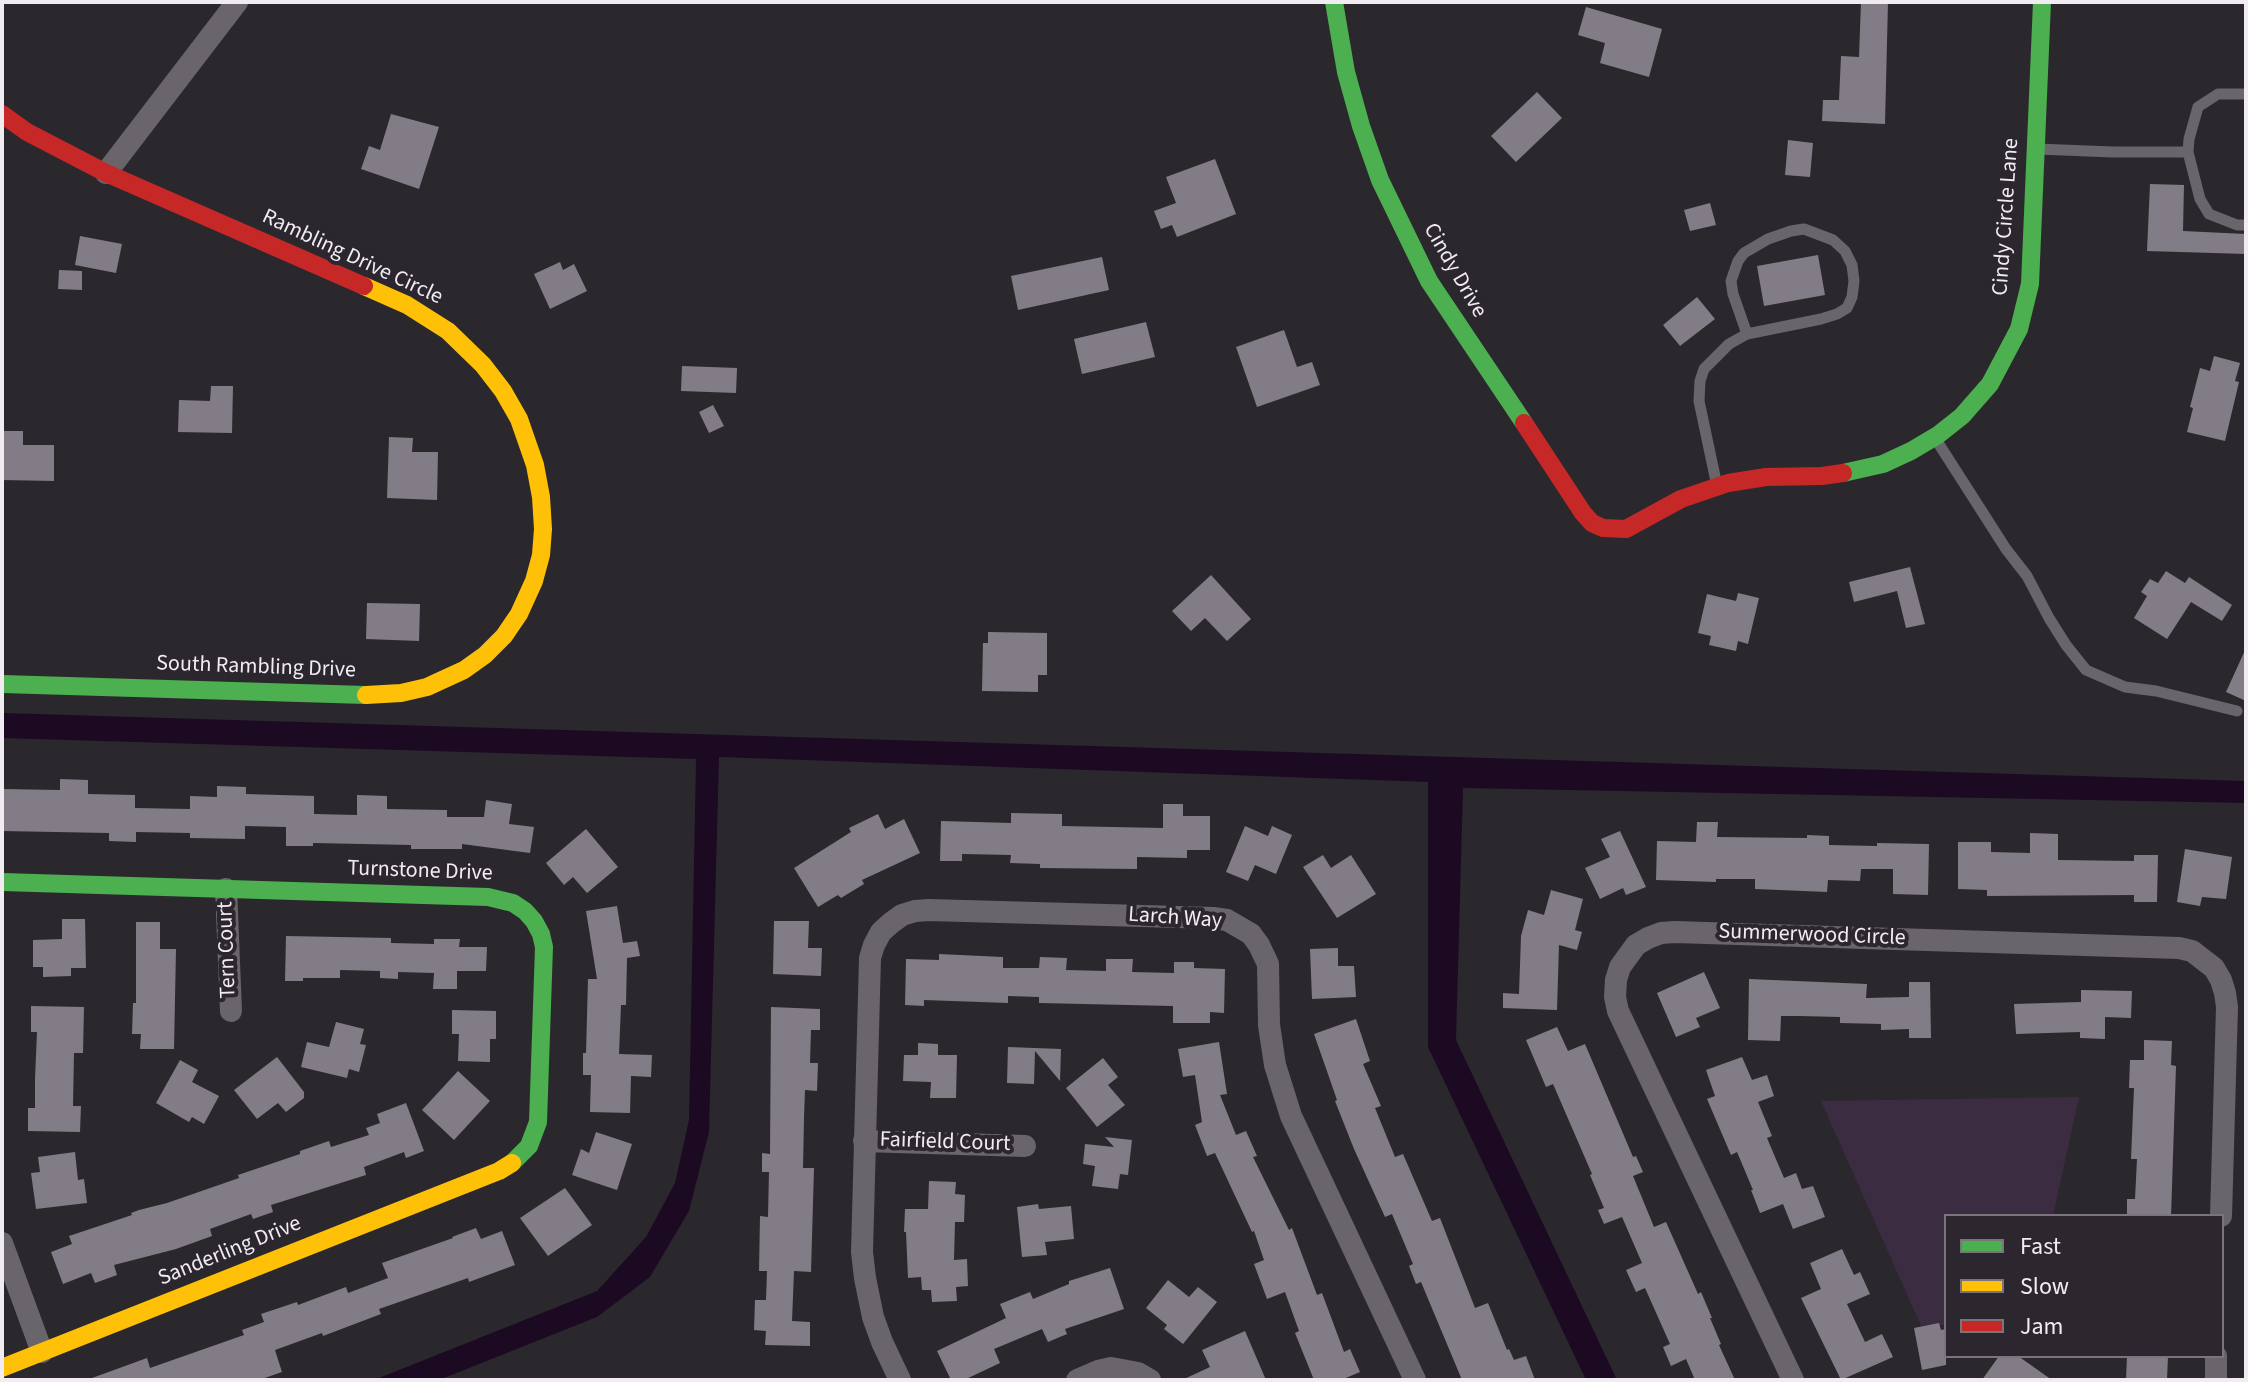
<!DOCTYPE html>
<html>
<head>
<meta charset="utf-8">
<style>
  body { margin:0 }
  #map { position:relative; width:2248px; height:1382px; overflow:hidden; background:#2b282d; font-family:"Source Sans 3",sans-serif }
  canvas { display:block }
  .frame { position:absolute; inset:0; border:4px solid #f0ecf2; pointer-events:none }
  .legend { position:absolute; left:1944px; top:1214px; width:280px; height:144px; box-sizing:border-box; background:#2c262f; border:2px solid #7a757d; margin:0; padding:10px 14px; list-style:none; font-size:24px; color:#f0ecf2 }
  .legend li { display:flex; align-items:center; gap:16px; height:40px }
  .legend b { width:40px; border:2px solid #7a757d }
</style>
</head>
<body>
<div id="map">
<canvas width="2248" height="1382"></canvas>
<div class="frame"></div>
<ul class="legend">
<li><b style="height:10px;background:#4caf50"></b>Fast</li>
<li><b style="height:10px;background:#ffc107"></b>Slow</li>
<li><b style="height:10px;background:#c62828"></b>Jam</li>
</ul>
</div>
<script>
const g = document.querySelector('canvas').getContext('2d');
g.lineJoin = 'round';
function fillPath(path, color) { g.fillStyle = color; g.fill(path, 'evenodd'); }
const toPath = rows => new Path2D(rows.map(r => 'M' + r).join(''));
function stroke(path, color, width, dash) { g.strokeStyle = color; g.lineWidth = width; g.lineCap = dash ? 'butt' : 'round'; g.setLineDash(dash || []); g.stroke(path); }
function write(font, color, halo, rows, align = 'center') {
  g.font = font + ' "Source Sans 3",sans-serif'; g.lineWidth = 8; g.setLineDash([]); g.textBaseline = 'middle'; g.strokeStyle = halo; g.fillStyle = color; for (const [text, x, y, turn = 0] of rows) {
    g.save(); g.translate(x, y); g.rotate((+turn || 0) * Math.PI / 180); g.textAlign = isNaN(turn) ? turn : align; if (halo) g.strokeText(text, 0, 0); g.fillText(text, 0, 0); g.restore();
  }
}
fillPath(toPath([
  [2079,1097,2053,1216,1946,1216,1946,1325,1921,1326,1821,1101]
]), '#3b2c42');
fillPath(toPath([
  [2,713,2246,781,2246,803,1463,788,1456,1040,1617,1380,1586,1380,1428,1047,1428,782,719,757,709,1132,689,1211,650,1277,597,1317,439,1380,374,1380,597,1291,646,1237,675,1183,689,1120,696,759,2,738]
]), '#1c0a23');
fillPath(toPath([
  [1861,2,1888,2,1885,124,1822,121,1823,100,1839,100,1841,56,1859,57],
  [1586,7,1662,29,1649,77,1600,63,1605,43,1578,35],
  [1537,92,1562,118,1516,162,1491,136],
  [391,114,439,127,419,189,361,169,369,146,380,150],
  [1788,140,1813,143,1810,177,1785,175],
  [1215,159,1236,214,1177,237,1172,225,1161,229,1154,211,1176,203,1166,177],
  [2150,184,2184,185,2183,231,2246,234,2246,254,2147,251],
  [1710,203,1716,225,1690,231,1684,210],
  [80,236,122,244,116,273,75,265],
  [1818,255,1825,295,1764,306,1757,266],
  [1102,257,1109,290,1018,310,1011,276],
  [560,262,563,270,574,264,587,291,550,309,534,274],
  [59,270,82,271,82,290,58,289],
  [1697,297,1715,319,1680,346,1663,325],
  [1146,322,1155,357,1082,374,1074,339],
  [1284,330,1297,367,1312,362,1320,385,1257,407,1236,347],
  [2214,356,2240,363,2235,381,2239,382,2225,441,2187,432,2193,408,2190,407,2200,368,2210,371],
  [682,366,737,368,736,393,681,391],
  [211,386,233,386,232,433,178,432,179,400,210,401],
  [713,405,724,426,709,433,699,412],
  [2,431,23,431,23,445,54,445,54,481,2,480],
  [389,437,413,438,412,452,438,452,437,500,387,498],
  [1910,567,1925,624,1906,628,1897,591,1854,602,1849,582],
  [2166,571,2185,583,2189,577,2232,605,2222,621,2191,602,2167,639,2134,618,2147,596,2141,592,2150,579,2158,583],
  [1211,575,1251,619,1227,641,1205,618,1191,631,1172,611],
  [1738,593,1759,598,1748,644,1738,641,1736,651,1709,645,1711,636,1698,633,1707,594,1736,601],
  [367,603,420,604,419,641,366,639],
  [988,632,1047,633,1047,675,1038,675,1038,692,982,691,983,643,988,643],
  [2246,648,2246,701,2226,692],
  [60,779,88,780,88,794,135,795,135,808,190,809,190,796,217,797,217,786,246,787,246,794,314,796,314,814,357,815,357,795,387,796,387,809,447,810,447,817,484,817,486,800,512,804,509,824,534,827,530,853,462,844,462,849,411,849,411,845,313,843,313,846,286,846,286,827,245,826,245,839,190,838,190,833,136,832,136,842,109,841,109,833,2,831,2,789,60,790],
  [1163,804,1183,804,1183,816,1210,816,1210,850,1187,850,1187,858,1137,857,1137,869,1040,868,1040,864,1010,863,1011,855,962,854,962,861,940,861,941,821,1011,823,1011,813,1062,814,1062,826,1163,828],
  [878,814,885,829,904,819,920,853,862,880,864,884,841,898,838,895,818,907,794,868,851,832,849,828],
  [1697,822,1718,822,1717,837,1807,838,1807,835,1829,836,1829,845,1877,846,1877,843,1929,844,1928,895,1893,894,1893,869,1861,869,1860,881,1828,880,1827,892,1755,889,1755,879,1716,879,1716,882,1656,880,1657,841,1696,842],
  [1245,826,1268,836,1272,826,1292,835,1276,874,1255,865,1248,881,1226,872],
  [586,829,618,867,587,893,573,877,564,885,546,863],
  [1620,831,1646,887,1626,895,1623,888,1600,899,1585,868,1610,857,1601,839],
  [2030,833,2058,834,2058,860,2134,861,2134,855,2158,855,2157,902,2134,902,2134,895,1987,896,1987,890,1958,889,1958,842,1991,842,1991,852,2030,853],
  [2185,849,2232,857,2226,899,2202,897,2200,906,2177,902],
  [1323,855,1331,868,1351,855,1376,894,1337,918,1303,867],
  [1551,890,1583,899,1575,930,1582,932,1577,950,1559,945,1557,1010,1503,1008,1503,993,1519,994,1521,936,1528,910,1544,915],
  [617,906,623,943,637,941,640,956,627,958,626,1005,621,1005,619,1054,652,1055,651,1077,631,1076,630,1113,590,1112,591,1075,583,1075,583,1053,586,1053,588,979,597,979,586,911],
  [62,919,85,919,86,968,71,968,71,976,43,977,43,967,33,967,33,940,62,939],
  [774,921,809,921,808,948,822,948,821,976,773,974],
  [136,922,160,922,160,949,176,949,174,1049,140,1049,141,1034,132,1034,133,1003,136,1003],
  [286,936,391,938,391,943,434,944,434,939,460,939,459,947,487,947,486,971,457,971,457,989,433,989,434,973,398,972,398,979,380,978,380,971,340,970,340,978,303,978,303,981,285,981],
  [1338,948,1338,966,1354,966,1356,997,1312,999,1310,949],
  [939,954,1003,957,1003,968,1039,968,1040,957,1067,958,1066,970,1106,971,1106,959,1133,959,1132,972,1174,973,1174,962,1194,962,1194,968,1225,969,1224,1013,1210,1012,1210,1023,1173,1023,1173,1006,1039,1003,1039,997,1008,996,1008,1003,924,1000,924,1006,905,1005,906,959,939,960],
  [1704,972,1720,1008,1696,1018,1700,1027,1676,1037,1657,993],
  [1749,979,1867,984,1866,998,1909,997,1909,982,1930,982,1931,1038,1909,1038,1909,1029,1881,1030,1881,1024,1840,1023,1840,1017,1800,1016,1781,1016,1780,1041,1748,1040],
  [2081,990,2132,991,2131,1018,2105,1017,2105,1039,2080,1038,2080,1032,2016,1034,2014,1004,2081,1002],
  [31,1006,84,1007,83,1053,74,1053,73,1106,81,1106,80,1132,28,1131,28,1108,35,1108,35,1079,37,1032,31,1032],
  [771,1007,820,1009,820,1030,811,1030,810,1063,818,1063,817,1091,805,1090,804,1118,803,1168,814,1168,811,1272,794,1271,792,1321,810,1322,810,1346,765,1345,766,1331,754,1330,755,1300,766,1300,767,1271,759,1271,760,1216,768,1217,769,1172,762,1172,762,1153,770,1154],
  [452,1010,496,1011,496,1039,490,1039,490,1062,458,1061,459,1034,452,1034],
  [1356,1019,1370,1061,1363,1064,1381,1106,1375,1108,1395,1157,1403,1154,1432,1221,1440,1218,1475,1308,1488,1303,1507,1350,1509,1349,1514,1360,1526,1356,1535,1380,1462,1380,1421,1282,1416,1284,1409,1266,1413,1264,1392,1214,1385,1217,1354,1149,1335,1101,1337,1100,1314,1034],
  [336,1022,364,1029,360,1044,366,1045,359,1072,349,1069,347,1078,301,1067,307,1042,329,1047],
  [1557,1027,1568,1051,1585,1044,1633,1157,1636,1156,1643,1172,1633,1176,1654,1227,1666,1222,1698,1294,1701,1292,1712,1318,1710,1318,1721,1344,1719,1345,1735,1380,1695,1380,1686,1359,1671,1366,1663,1347,1670,1344,1645,1288,1636,1292,1626,1270,1642,1263,1622,1217,1604,1224,1598,1210,1604,1208,1590,1175,1592,1174,1553,1084,1546,1087,1526,1040],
  [2144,1040,2172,1041,2171,1065,2176,1066,2171,1216,2127,1216,2127,1199,2135,1199,2137,1159,2131,1159,2134,1088,2129,1088,2130,1060,2144,1060],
  [1219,1042,1227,1094,1220,1095,1236,1135,1246,1131,1257,1156,1253,1157,1289,1230,1292,1228,1317,1295,1322,1293,1344,1352,1350,1349,1360,1372,1341,1380,1314,1380,1295,1333,1299,1331,1285,1292,1267,1299,1254,1264,1264,1260,1254,1231,1252,1232,1215,1153,1207,1156,1195,1125,1202,1122,1195,1075,1183,1077,1178,1049],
  [918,1043,938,1044,938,1055,957,1055,956,1098,930,1098,931,1082,903,1081,904,1055,918,1055],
  [1008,1047,1061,1049,1060,1081,1035,1051,1034,1084,1007,1083],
  [277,1057,304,1092,304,1098,286,1112,278,1103,257,1119,234,1090],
  [1742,1057,1752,1080,1767,1075,1774,1096,1758,1102,1772,1136,1767,1138,1784,1178,1796,1173,1802,1189,1813,1186,1825,1217,1793,1229,1783,1204,1760,1213,1751,1190,1753,1190,1737,1152,1731,1155,1707,1099,1715,1096,1706,1070],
  [1103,1058,1118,1077,1108,1085,1125,1105,1097,1127,1066,1088],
  [180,1060,198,1070,192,1082,219,1096,204,1124,192,1117,189,1122,156,1103],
  [458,1071,490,1101,454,1140,422,1110],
  [406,1103,424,1151,406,1158,404,1152,364,1167,366,1175,271,1205,273,1212,253,1219,251,1214,210,1229,212,1236,176,1249,114,1265,117,1275,95,1283,91,1273,63,1284,51,1252,72,1244,69,1236,132,1215,131,1213,139,1210,167,1203,239,1178,238,1175,300,1154,300,1151,329,1141,331,1147,369,1135,366,1128,380,1123,377,1114],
  [596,1132,632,1144,617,1190,572,1175,581,1149,589,1153],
  [1105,1137,1132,1140,1128,1175,1120,1174,1118,1189,1092,1186,1095,1166,1083,1164,1085,1144,1114,1147],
  [75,1152,78,1180,84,1179,87,1203,36,1209,31,1173,40,1172,38,1157],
  [929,1181,956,1182,955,1194,965,1195,964,1222,955,1222,954,1260,967,1259,968,1286,956,1287,957,1301,932,1302,931,1290,922,1290,921,1277,908,1278,906,1232,904,1232,905,1209,928,1209],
  [565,1188,592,1225,548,1256,520,1218],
  [1038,1204,1039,1209,1071,1206,1074,1239,1045,1242,1047,1255,1022,1257,1017,1207],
  [476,1228,481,1239,502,1231,515,1265,469,1282,468,1278,379,1309,381,1314,323,1336,322,1333,275,1350,282,1372,259,1380,92,1380,92,1378,147,1358,150,1368,244,1335,242,1330,264,1322,261,1314,297,1302,298,1305,346,1287,348,1293,388,1278,382,1263,453,1238,452,1237],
  [1842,1249,1854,1275,1860,1272,1870,1294,1847,1304,1865,1342,1882,1334,1893,1357,1841,1380,1801,1298,1821,1289,1810,1263],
  [1110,1268,1124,1309,1065,1329,1067,1334,1048,1342,1042,1329,994,1349,1000,1363,964,1380,951,1380,937,1351,1006,1318,1000,1304,1030,1292,1033,1299,1069,1284,1069,1281],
  [1168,1280,1189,1297,1198,1287,1217,1302,1183,1344,1164,1329,1167,1325,1146,1308],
  [1939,1323,1941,1330,1946,1329,1946,1365,1922,1370,1914,1328],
  [1245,1331,1266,1380,1182,1380,1210,1367,1202,1350],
  [1999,1356,2018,1356,2052,1380,1982,1380],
  [2127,1356,2168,1356,2167,1380,2126,1380]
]), '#827c86');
stroke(toPath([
  [2037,149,2113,152,2188,152,2189,139,2198,107,2218,94,2246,94],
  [2188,152,2200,199,2209,214,2237,225,2246,225],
  [1935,438,2006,549,2027,576,2049,618,2066,645,2086,670,2125,687,2156,691,2237,711],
  [1717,486,1699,401,1700,381,1704,369,1729,344,1747,334,1821,319,1837,314,1847,308,1852,297,1854,281,1852,265,1845,251,1833,240,1804,229,1791,231,1768,239,1744,253,1738,261,1731,281,1733,294,1747,334]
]), '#69656b', 11);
stroke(toPath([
  [106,173,237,2],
  [226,889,231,1011],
  [864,1141,1025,1146],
  [2,1243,42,1352],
  [900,1380,882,1342,873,1317,865,1278,862,1252,870,958,874,945,881,932,891,923,902,915,915,911,929,910,1213,918,1227,920,1251,934,1259,945,1268,964,1269,1025,1275,1065,1291,1116,1415,1380],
  [1077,1380,1098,1371,1111,1368,1138,1373,1150,1380],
  [1793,1380,1618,1011,1615,997,1616,980,1620,967,1636,945,1648,938,1661,933,1675,932,2179,948,2192,951,2214,968,2221,980,2225,993,2227,1007,2221,1216],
  [2216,1380,2216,1356]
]), '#69656b', 22);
stroke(toPath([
  [1334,2,1346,72,1361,126,1380,180,1429,281,1524,423],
  [1843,473,1883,464,1911,451,1938,435,1962,416,1990,384,2019,329,2030,284,2042,2],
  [2,684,366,695],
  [2,882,488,897,513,903,525,911,534,921,541,934,544,947,538,1122,529,1146,512,1163]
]), '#4caf50', 18);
stroke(toPath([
  [364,286,407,305,448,331,483,365,503,391,519,419,535,465,541,497,543,529,541,555,534,581,519,614,504,636,485,655,464,670,427,687,401,693,366,695],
  [2,1368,499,1171,512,1163]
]), '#ffc107', 18);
stroke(toPath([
  [2,114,27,132,106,173,364,286],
  [1524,423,1583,513,1592,523,1603,528,1626,529,1681,499,1728,483,1766,477,1822,476,1843,473]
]), '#c62828', 18);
write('22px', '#f0ecf2', '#2c262f', [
  ["Cindy Circle Lane",2007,217,-86],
  ["Rambling Drive Circle",352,258,25],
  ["Cindy Drive",1454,271,60],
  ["South Rambling Drive",256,668,2],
  ["Turnstone Drive",420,872,2],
  ["Larch Way",1175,919,4],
  ["Summerwood Circle",1812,936,2],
  ["Tern Court",228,950,-92],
  ["Fairfield Court",945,1143,2],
  ["Sanderling Drive",230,1252,-22]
]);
</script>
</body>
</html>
